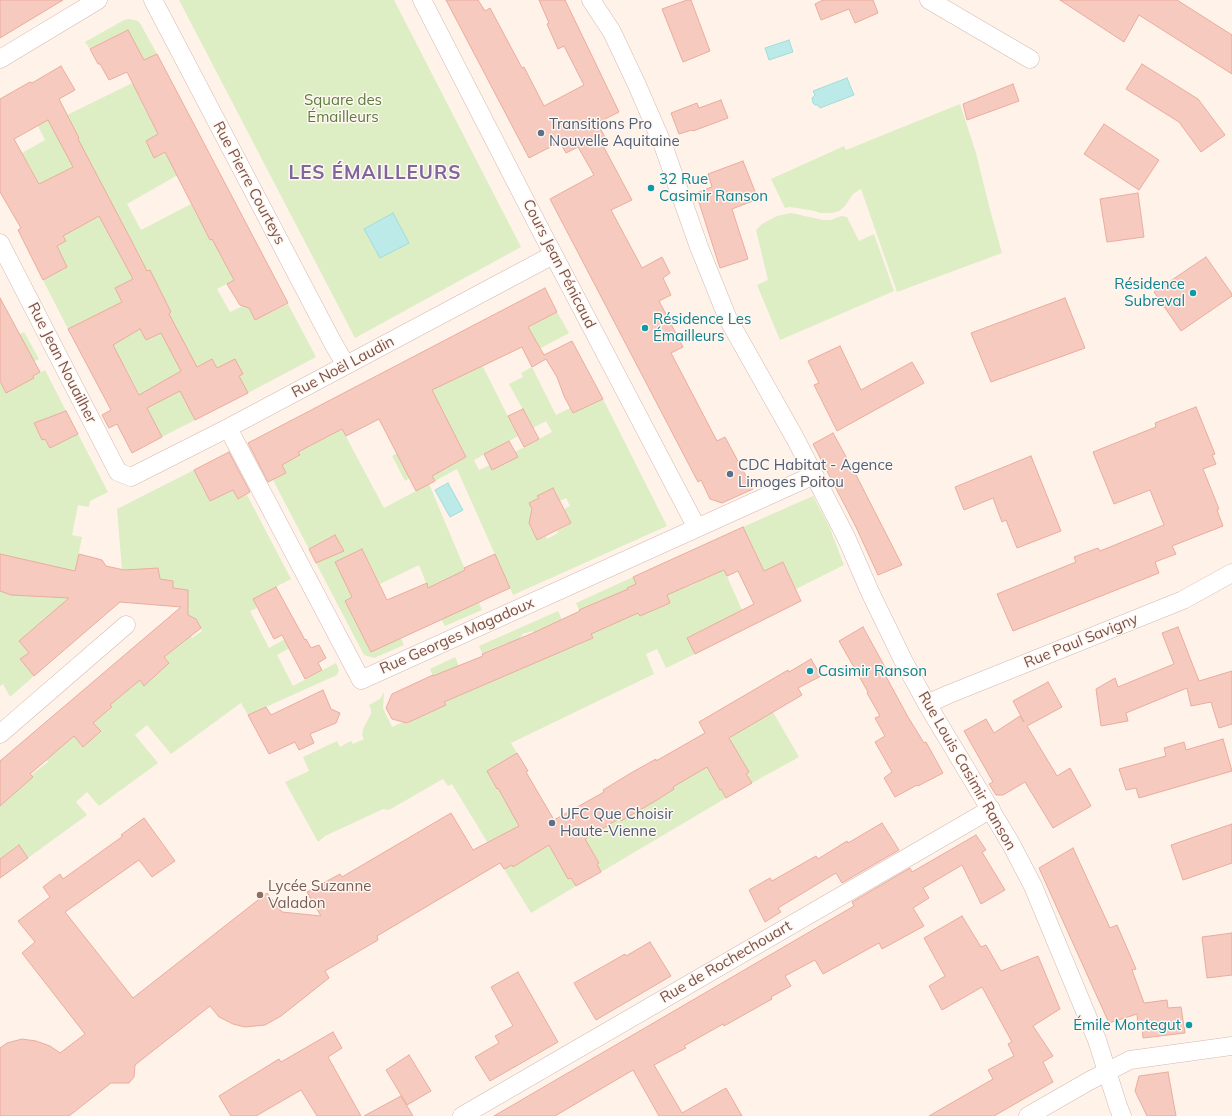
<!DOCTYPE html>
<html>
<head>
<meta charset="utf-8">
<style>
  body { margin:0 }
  canvas { display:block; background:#fef2e9 }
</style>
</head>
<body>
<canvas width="1232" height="1116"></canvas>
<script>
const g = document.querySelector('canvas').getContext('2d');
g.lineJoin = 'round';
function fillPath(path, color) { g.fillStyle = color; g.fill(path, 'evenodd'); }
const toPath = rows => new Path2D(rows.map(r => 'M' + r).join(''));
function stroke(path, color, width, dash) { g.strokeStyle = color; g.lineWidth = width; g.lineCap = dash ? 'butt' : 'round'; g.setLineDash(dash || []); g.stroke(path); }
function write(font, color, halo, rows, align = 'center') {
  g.font = font + ' Mulish,sans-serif'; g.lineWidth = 3; g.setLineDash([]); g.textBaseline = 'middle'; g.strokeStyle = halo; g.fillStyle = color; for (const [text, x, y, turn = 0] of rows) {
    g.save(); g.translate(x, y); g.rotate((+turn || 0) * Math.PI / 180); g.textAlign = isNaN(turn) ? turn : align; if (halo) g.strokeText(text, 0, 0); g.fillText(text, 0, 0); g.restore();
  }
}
fillPath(toPath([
  [179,0,394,0,521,247,355,338],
  [129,19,138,21,141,25,157,54,144,60,128,31,90,49,85,42,124,20],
  [163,68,171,82,139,97,158,134,146,141,154,158,199,135,188,171,178,177,176,176,127,204,141,230,191,204,210,240,245,222,219,252,234,280,217,289,230,312,247,304,255,320,288,304,316,357,248,393,239,376,243,374,217,368,212,359,194,368,181,371,162,382,170,396,190,386,186,402,195,420,162,437,124,365,95,380,84,359,112,344,97,315,68,329,43,280,67,267,57,246,66,242,63,236,73,204,84,224,99,216,133,279,115,289,137,331,140,329,146,340,175,326,169,314,171,312,150,270,147,271,91,164,73,167,40,184,22,153,45,140,38,126,39,121,51,113,50,124,63,146,79,138,67,115],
  [960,104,976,153,989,206,1002,253,897,292,861,189,853,194,845,206,839,211,832,213,821,213,810,210,789,207,785,208,771,179,844,146,846,150],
  [791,213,823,220,831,220,841,216,847,217,859,241,874,234,894,291,780,340,757,285,768,280,756,230,762,224,777,216],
  [557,312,569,333,526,356,515,334],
  [24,332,39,359,27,365,0,344],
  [425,351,442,385,482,365,518,436,474,460,479,470,490,465,492,470,518,457,515,452,552,432,546,421,533,428,509,384,523,377,521,373,532,367,556,415,570,408,573,413,603,399,667,526,513,595,457,469,435,481,428,467,405,481,392,456,397,453,428,417,453,465,466,457,414,356],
  [553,488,560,501,566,498,570,506,564,509,571,523,557,531,558,533,547,539,546,536,537,540,530,526,532,524,530,518,530,515,534,514,529,503,539,498,538,496],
  [45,370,66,411,34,423,36,428,42,440,45,439,50,448,78,434,108,492,90,501,89,507,78,505,72,535,82,537,70,598,19,641,29,653,20,659,34,676,10,697,3,684,0,686,0,591,54,566,0,554,0,381,34,378,33,376],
  [342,429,384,508,429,484,482,610,445,626,441,619,455,575,428,588,419,565,380,584,362,549,335,562,352,597,345,601,370,649,401,638,404,645,374,658,364,655,316,563,341,546,335,535,309,549,273,480,286,473,282,465,300,456,298,452],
  [194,470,210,501,233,490,238,499,247,495,291,579,253,599,257,608,250,611,269,648,292,635,297,644,277,655,293,686,336,663,339,670,337,675,248,715,241,703,171,754,147,725,135,735,158,763,99,806,87,792,76,802,87,815,28,858,18,845,0,859,0,806,33,777,31,775,48,762,27,738,35,731,54,753,74,736,83,747,101,731,93,723,112,708,110,705,140,680,145,685,169,663,164,657,191,636,192,638,202,631,196,619,181,612,188,601,188,590,173,588,173,581,160,579,157,568,122,570,117,509],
  [813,496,829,526,844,565,796,589,783,562,764,571,743,527],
  [721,563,742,610,732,615,739,632,713,625,688,637,695,654,666,668,657,649,646,654,654,674,511,743,517,753,487,771,497,788,498,788,522,826,496,838,489,845,452,784,448,786,443,779,389,810,383,809,325,836,318,842,285,782,309,771,303,757,337,741,340,747,351,741,353,744,364,739,362,735,363,729,371,714,371,709,369,705,380,699,384,692,383,708,392,727,405,721,406,724,445,705,430,669,455,657,459,666,438,676,449,700,504,676,516,664,507,643,482,653,479,646,558,611,574,647,593,638,591,634,612,624,603,600,579,610,576,603,633,577,636,584,627,588,640,616,670,603,666,592,684,580,687,587,715,574,712,567],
  [533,631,534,633,532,664,520,637,522,636,522,634],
  [773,712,799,757,752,783,746,774,749,772,740,757,737,758,729,743,732,736],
  [708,764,712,772,710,773,719,789,721,789,726,798,601,872,597,864,599,862,589,846,582,837,607,826,620,818,621,821,674,789,673,787,686,779,685,777],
  [544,846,552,846,559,862,568,879,571,878,576,886,531,913,504,869,512,865,513,867,530,857,529,855]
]), '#ddeec5');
const water = toPath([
  [789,40,793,52,769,60,765,48,789,40],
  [847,78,854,95,820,108,818,105,815,105,813,103,812,98,815,95,813,91,847,78],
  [393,213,409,243,380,258,364,229,393,213],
  [448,483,463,510,450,517,435,490,448,483]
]);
fillPath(water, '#bbeae8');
stroke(water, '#a0dddb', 1);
const building = toPath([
  [0,0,63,0,0,38,0,0],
  [446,0,478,0,485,11,490,8,522,68,524,67,544,106,584,85,564,46,558,49,547,24,549,23,539,0,565,0,619,112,597,123,605,137,600,140,632,200,611,210,642,268,662,257,670,273,663,278,671,295,659,301,683,347,671,353,717,441,725,437,753,489,722,503,710,499,701,480,698,482,550,199,594,175,578,147,566,153,560,142,529,158,446,0],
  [687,0,691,0,710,51,683,62,662,9,687,0],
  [823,0,873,0,878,13,855,23,849,9,821,20,815,4,823,0],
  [1060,0,1177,0,1232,35,1232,74,1139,15,1124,42,1060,0],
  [128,30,144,60,157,54,288,303,255,320,249,308,240,305,227,284,234,280,212,239,210,240,165,152,154,158,146,141,158,134,127,72,109,80,100,64,98,64,90,49,128,30],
  [1142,64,1198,99,1225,135,1201,152,1179,122,1126,89,1142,64],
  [61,66,75,90,59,99,79,138,78,139,129,236,147,271,150,270,171,312,169,314,197,367,212,359,217,368,235,359,243,374,239,376,248,393,195,420,180,391,147,408,162,437,132,453,117,424,109,428,102,415,111,410,68,329,122,302,115,288,133,279,99,216,63,236,66,241,57,246,67,267,43,280,18,230,21,228,0,192,0,99,30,82,32,83,61,66],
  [48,120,73,167,39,184,14,139,48,120],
  [140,329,146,340,161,333,181,371,139,395,113,345,140,329],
  [1013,84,1019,101,967,120,963,104,1013,84],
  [721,100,728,118,693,131,692,130,679,134,671,113,697,103,699,108,721,100],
  [1104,124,1159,160,1139,190,1084,154,1104,124],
  [743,161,758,199,732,209,748,259,720,268,696,193,712,187,708,174,743,161],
  [1138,193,1144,237,1107,242,1100,199,1138,193],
  [1206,257,1232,294,1232,296,1181,331,1154,292,1206,257],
  [545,288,557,312,528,327,544,355,572,341,603,399,573,413,564,396,557,377,546,359,532,367,522,347,432,390,466,457,432,476,435,481,416,491,379,419,346,436,342,429,298,452,300,455,282,465,286,473,268,482,248,443,545,288],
  [0,298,40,372,33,376,34,378,6,393,0,381,0,298],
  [1065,298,1085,348,991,382,971,333,1065,298],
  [840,346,861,390,912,362,924,383,837,431,814,385,819,383,808,361,840,346],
  [1196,407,1215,454,1212,455,1216,464,1203,469,1219,509,1217,510,1223,526,1172,546,1176,554,1155,562,1159,573,1013,631,997,594,1076,562,1074,557,1098,548,1100,551,1164,525,1150,490,1114,504,1093,452,1156,427,1155,423,1196,407],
  [523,409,539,439,524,447,508,416,523,409],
  [66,411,78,434,50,448,45,439,42,440,34,423,66,411],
  [833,433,856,475,902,565,878,575,856,527,813,444,833,433],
  [509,441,518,457,492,470,484,454,509,441],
  [229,452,250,492,238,499,233,490,210,501,194,470,229,452],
  [1031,456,1061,531,1017,548,1006,520,1002,522,993,498,964,510,955,487,1031,456],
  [553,488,571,523,537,540,529,523,532,509,529,503,539,498,537,496,553,488],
  [743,527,764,571,783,562,801,601,695,654,687,638,754,604,738,571,727,576,724,570,667,595,670,603,640,616,638,613,591,634,593,638,444,702,446,705,407,723,392,719,386,708,392,694,433,675,433,676,483,656,482,654,533,633,580,611,579,610,628,589,627,588,636,584,633,577,743,527],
  [335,535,344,551,316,563,309,549,335,535],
  [362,549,387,600,427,583,428,588,465,570,464,568,495,554,510,588,371,652,345,601,352,597,335,562,362,549],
  [0,554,75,571,79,554,102,560,106,566,124,570,158,568,160,579,173,581,173,588,188,590,188,615,196,619,201,628,164,657,169,663,144,686,140,680,110,705,112,707,93,723,101,731,83,747,74,736,30,774,33,777,0,806,0,761,181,607,120,602,34,676,20,659,29,653,19,641,69,598,11,595,0,591,0,554],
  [276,587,305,640,306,639,311,648,319,645,326,658,318,663,322,670,305,679,282,635,274,639,253,599,276,587],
  [863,627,886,669,883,671,908,717,924,743,926,742,943,773,918,786,917,785,895,797,884,778,892,772,875,742,885,736,875,718,880,716,867,693,868,692,839,641,863,627],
  [1178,627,1199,681,1232,671,1232,724,1219,728,1211,702,1191,706,1187,688,1126,713,1128,721,1101,726,1096,689,1115,678,1118,687,1174,664,1162,633,1178,627],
  [811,659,821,676,798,688,802,695,729,738,749,772,746,774,752,783,726,798,721,789,720,790,707,767,673,787,674,789,657,800,621,821,620,818,585,839,599,863,597,864,601,872,576,886,571,878,568,879,549,845,513,867,512,865,504,869,500,863,377,936,378,940,325,971,329,978,281,1016,265,1025,245,1027,233,1024,219,1017,210,1006,135,1065,134,1077,129,1083,111,1083,69,1116,0,1116,0,1048,7,1043,22,1039,36,1041,50,1046,60,1053,85,1034,22,953,35,942,18,921,50,897,43,887,60,874,63,879,123,836,121,835,144,818,175,861,152,877,139,860,65,912,133,998,267,893,282,912,321,916,307,892,340,874,342,877,451,813,473,850,519,826,498,788,497,789,487,771,517,753,528,771,526,772,554,820,604,792,603,790,631,773,656,759,656,761,705,733,699,722,788,670,789,672,811,659],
  [1048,682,1062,707,1027,726,1057,776,1070,768,1091,806,1053,828,1025,782,1003,795,996,795,989,784,993,782,964,731,986,719,994,733,1020,716,1024,722,1013,701,1048,682],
  [323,690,331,709,340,713,336,723,310,734,314,743,299,750,295,742,269,754,248,715,266,707,271,715,323,690],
  [1223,739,1232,771,1139,798,1136,788,1126,790,1119,769,1166,756,1164,748,1184,742,1186,750,1223,739],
  [882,823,899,850,842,883,836,873,778,908,781,912,765,922,749,890,770,878,772,881,816,856,818,859,847,841,848,843,882,823],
  [1232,824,1232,863,1183,880,1171,845,1232,824],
  [976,835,986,850,982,852,1005,890,981,904,962,865,923,888,929,898,913,908,924,926,882,949,879,943,823,974,815,960,785,976,791,986,771,997,772,999,724,1026,723,1024,684,1046,686,1048,654,1065,682,1113,726,1088,742,1116,659,1116,633,1070,555,1116,494,1116,854,906,852,902,910,868,912,872,976,835],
  [19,845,28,858,0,878,0,859,19,845],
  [1073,848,1110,928,1117,925,1136,969,1132,970,1144,1003,1167,1000,1168,1008,1181,1007,1185,1033,1143,1038,1142,1025,1138,1025,1137,1014,1109,1023,1039,868,1073,848],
  [962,916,981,947,986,945,1001,971,1038,956,1060,1009,1033,1026,1053,1056,1043,1062,1053,1082,994,1116,929,1116,993,1079,988,1070,1014,1056,1008,1044,1012,1042,982,987,942,1010,929,986,945,976,924,938,962,916],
  [1232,933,1232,975,1207,978,1202,937,1232,933],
  [650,942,671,976,596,1020,574,983,625,954,626,956,650,942],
  [518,972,558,1042,490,1081,475,1057,499,1043,495,1036,513,1026,491,987,518,972],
  [333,1032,342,1048,328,1057,361,1116,317,1116,301,1090,256,1116,231,1116,219,1096,279,1059,281,1062,333,1032],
  [409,1055,431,1091,407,1105,386,1070,409,1055],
  [1168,1072,1176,1116,1147,1116,1135,1091,1139,1076,1168,1072],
  [401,1096,413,1116,364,1116,401,1096]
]);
fillPath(building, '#f6cabe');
stroke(building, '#eaac9d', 1);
const minor = toPath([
  [153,0,334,345,346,365],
  [422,0,541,231,697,528],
  [591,0,612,32,637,85,663,145,699,247,728,319,795,438,846,537,870,592,903,660,927,704,1011,844,1033,886,1097,1040,1118,1106,1122,1116],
  [929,0,1030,59],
  [0,59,98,0],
  [0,243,118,472,131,477,228,428,553,255],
  [228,428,361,680,814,475],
  [927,704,947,695,1183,600,1232,573],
  [0,734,126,625],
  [462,1116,991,809],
  [1028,1116,1089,1081,1130,1060,1232,1046]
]);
stroke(minor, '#d4b9b0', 19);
stroke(minor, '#fff', 18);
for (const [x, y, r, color] of [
  [541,133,4,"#5c6f8a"],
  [651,188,4,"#0f9aa8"],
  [1193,293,4,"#0f9aa8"],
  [645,328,4,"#0f9aa8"],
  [730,474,4,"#5c6f8a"],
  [810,671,4,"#0f9aa8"],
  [552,823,4,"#5c6f8a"],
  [260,895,4,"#8d6e63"],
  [1189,1025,4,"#0f9aa8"]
]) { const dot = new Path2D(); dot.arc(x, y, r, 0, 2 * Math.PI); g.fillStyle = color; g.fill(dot); stroke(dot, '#fff7f1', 1.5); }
write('15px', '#5c7c3d', '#fff7f1', [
  ["Square des",343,100],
  ["Émailleurs",343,117]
]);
write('15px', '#4e5e75', '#fff7f1', [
  ["Transitions Pro",549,124],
  ["Nouvelle Aquitaine",549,141],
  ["CDC Habitat - Agence",738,465],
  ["Limoges Poitou",738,482],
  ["UFC Que Choisir",560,814],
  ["Haute-Vienne",560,831]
], 'left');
write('15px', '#0d838f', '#fff7f1', [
  ["32 Rue",659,179],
  ["Casimir Ranson",659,196],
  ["Résidence",1185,284,"right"],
  ["Subreval",1185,301,"right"],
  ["Résidence Les",653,319],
  ["Émailleurs",653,336],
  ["Casimir Ranson",818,671],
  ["Émile Montegut",1181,1025,"right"]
], 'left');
write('15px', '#7c5249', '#fff7f1', [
  ["Rue Pierre Courteys",249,183,62],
  ["Cours Jean Pénicaud",559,264,63],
  ["Rue Jean Nouailher",62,363,63],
  ["Rue Noël Laudin",343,367,-28],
  ["Rue Georges Magadoux",457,636,-24],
  ["Rue Paul Savigny",1081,641,-22],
  ["Rue Louis Casimir Ranson",967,771,60],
  ["Rue de Rochechouart",726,962,-30]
]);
write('15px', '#785e54', '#fff7f1', [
  ["Lycée Suzanne",268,886],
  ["Valadon",268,903]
], 'left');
g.letterSpacing = '1px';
write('bold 19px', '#81669e', '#fff7f1', [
  ["LES ÉMAILLEURS",375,173]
]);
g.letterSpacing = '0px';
</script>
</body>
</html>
